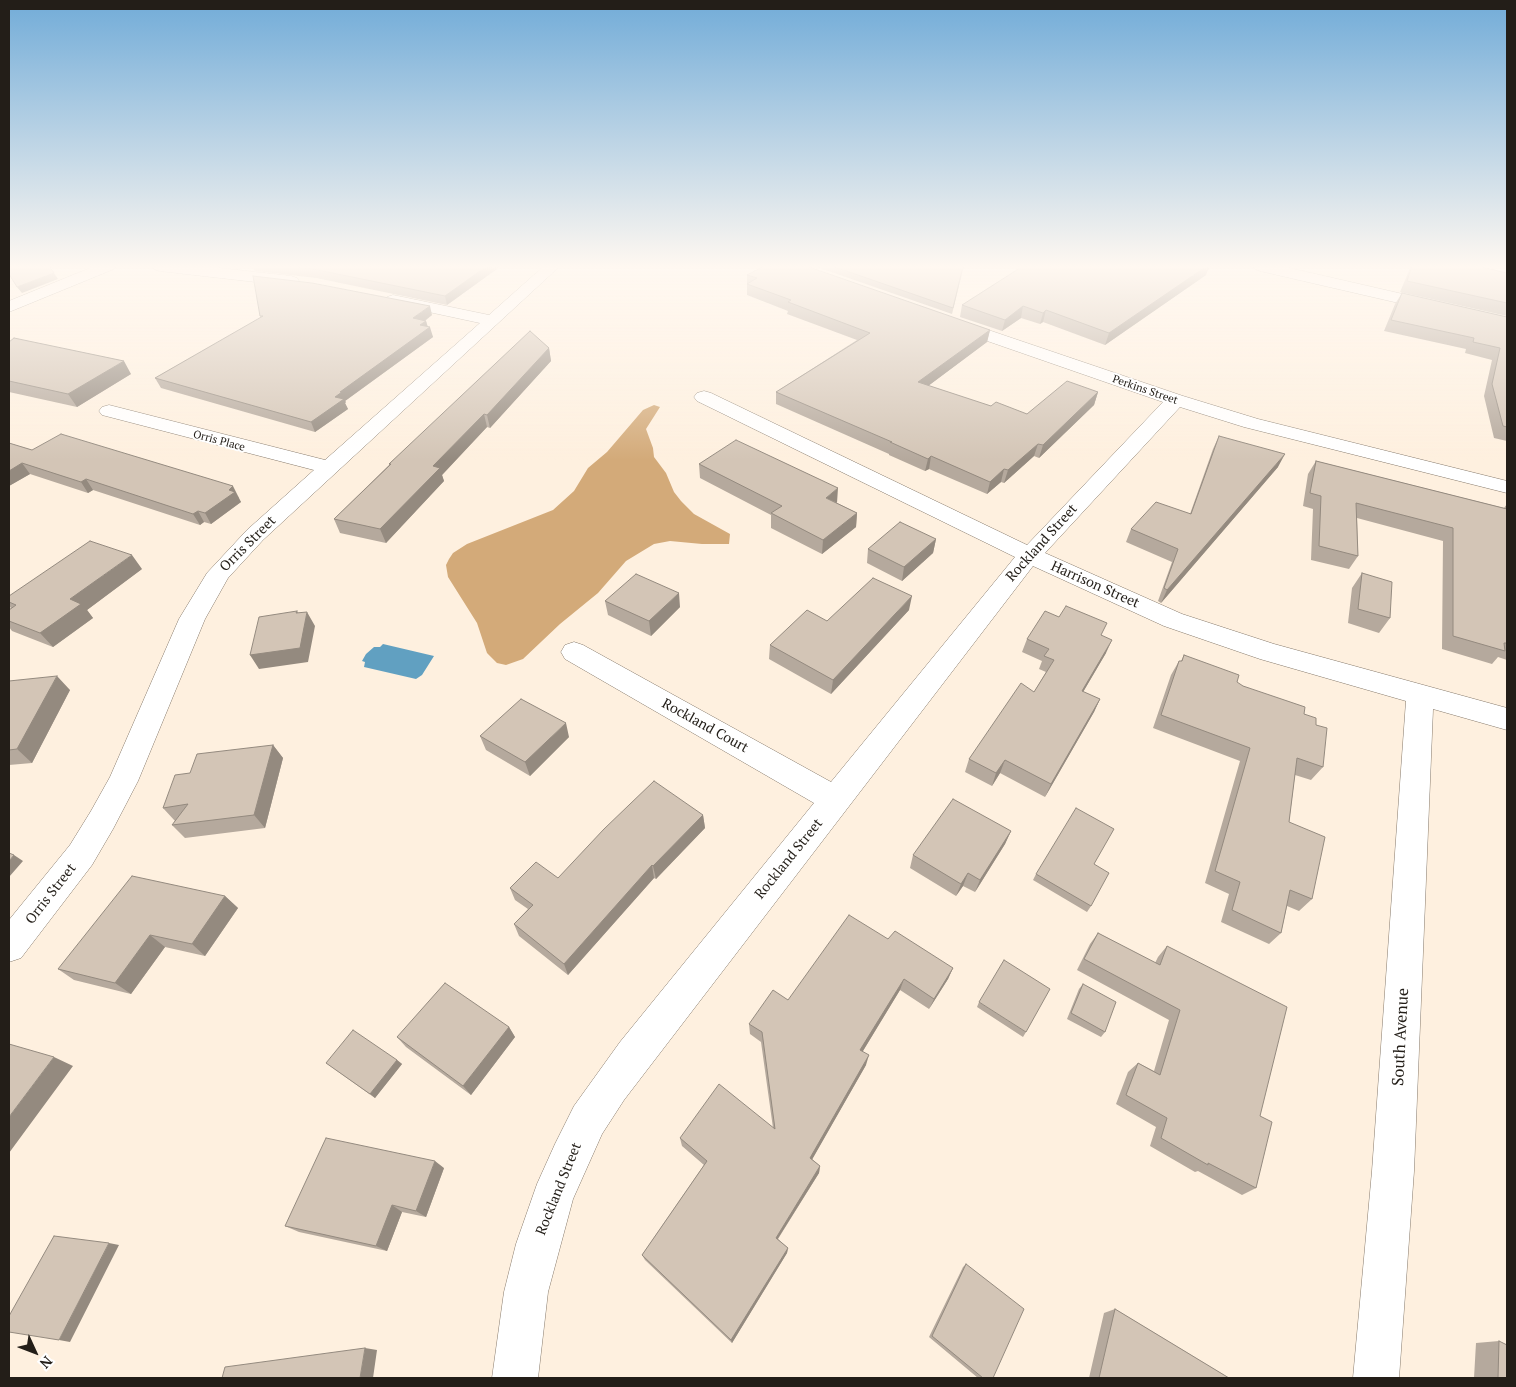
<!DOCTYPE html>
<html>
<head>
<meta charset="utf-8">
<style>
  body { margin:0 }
  #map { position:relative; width:1516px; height:1387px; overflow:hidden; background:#fef0df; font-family:"PT Serif",serif }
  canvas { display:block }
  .frame { position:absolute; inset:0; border:10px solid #231e18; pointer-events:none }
  .north { position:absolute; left:10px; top:1327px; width:50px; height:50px; -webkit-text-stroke:4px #fff; paint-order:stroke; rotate:133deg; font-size:14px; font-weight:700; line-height:20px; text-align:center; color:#231e18 }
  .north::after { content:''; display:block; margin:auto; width:18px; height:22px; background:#231e18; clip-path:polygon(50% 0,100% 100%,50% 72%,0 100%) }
</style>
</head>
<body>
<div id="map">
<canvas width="1516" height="1387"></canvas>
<div class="frame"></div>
<div class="north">N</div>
</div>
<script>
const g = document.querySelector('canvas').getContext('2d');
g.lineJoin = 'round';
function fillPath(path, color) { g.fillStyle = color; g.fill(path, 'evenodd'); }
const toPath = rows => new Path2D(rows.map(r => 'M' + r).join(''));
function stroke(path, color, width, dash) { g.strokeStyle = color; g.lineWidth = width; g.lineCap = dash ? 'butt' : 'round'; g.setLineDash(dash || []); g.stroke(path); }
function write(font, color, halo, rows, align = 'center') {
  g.font = font + ' "PT Serif",serif'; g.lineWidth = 4; g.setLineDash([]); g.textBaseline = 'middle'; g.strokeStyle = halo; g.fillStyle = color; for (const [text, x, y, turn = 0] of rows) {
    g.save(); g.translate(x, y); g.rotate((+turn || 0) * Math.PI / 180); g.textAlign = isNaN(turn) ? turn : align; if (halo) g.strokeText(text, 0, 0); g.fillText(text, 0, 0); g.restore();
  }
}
fillPath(toPath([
  [654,405,660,407,646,429,653,448,654,457,666,473,674,492,681,501,694,514,730,534,729,544,702,544,670,541,654,544,626,561,598,593,560,624,523,659,506,665,497,663,487,653,477,623,448,577,446,565,449,559,453,553,467,544,553,510,574,491,588,468,607,452,643,410]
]), '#d3aa79');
fillPath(toPath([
  [383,644,434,656,422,675,416,679,364,667,365,662,362,661,366,654,374,647,380,647]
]), '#61a0c1');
const minor = toPath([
  [95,266,116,266,114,269,9,312,9,301,95,266],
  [152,266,203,266,291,276,297,278,299,281,297,284,291,286,159,271,154,269,152,266],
  [544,266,560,266,263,540,228,578,205,619,138,781,113,829,92,865,21,958,9,962,9,920,70,845,91,811,110,777,179,619,207,573,247,530,314,470,102,415,99,411,102,407,109,405,325,460,480,323,387,303,385,300,387,297,393,295,489,315,544,266],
  [1253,266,1281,266,1507,318,1507,328,1260,271,1255,269,1253,266],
  [953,318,1183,396,1258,419,1507,481,1507,493,1244,427,1180,407,1045,553,1182,614,1274,644,1507,708,1507,730,1433,709,1414,1171,1399,1378,1353,1378,1372,1171,1406,701,1260,659,1164,626,1033,566,624,1100,602,1134,573,1199,548,1292,538,1378,492,1378,504,1292,516,1244,537,1184,555,1144,574,1106,620,1042,814,803,565,659,561,652,565,645,574,642,583,645,831,782,1015,557,697,401,694,397,697,393,704,391,711,393,1027,545,1163,402,947,327,945,323,947,319,953,318]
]);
stroke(minor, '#877a6c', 1);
fillPath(minor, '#fff');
fillPath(toPath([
  [253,266,501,266,447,305,316,278,255,271],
  [814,266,964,266,952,314],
  [1411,266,1476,266,1507,273,1507,316,1400,292],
  [747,275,990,330,987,342,928,386,991,406,1027,414,1098,392,1094,405,1039,458,1034,456,1004,483,1001,482,987,494,929,469,925,471,889,455,889,454,776,404,776,392,857,340,787,314,788,311,747,295],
  [1206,275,1105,345,1043,322,1040,324,1021,318,1002,331,960,317,962,305],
  [1402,293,1507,317,1507,441,1494,438,1484,396,1492,360,1465,353,1466,349,1384,331,1395,304],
  [432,315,425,321,426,321,428,327,433,337,345,401,346,402,345,403,348,409,315,432,161,388,155,378,261,318,260,316],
  [9,342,131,374,77,407,9,392],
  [549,348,551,361,490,428,487,427,442,475,444,481,386,543,340,533,334,519,389,465,389,464],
  [1219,436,1278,467,1161,603,1158,601,1172,562,1126,542,1131,529,1190,514,1213,449],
  [9,443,32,450,239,497,238,498,241,502,211,524,204,522,200,525,93,490,88,493,30,474,9,486],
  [1316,461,1504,508,1507,504,1507,660,1498,657,1492,664,1442,649,1443,541,1357,518,1358,556,1349,569,1311,560,1313,509,1303,506,1308,474],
  [699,464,837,503,857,513,856,527,822,554,771,528,771,515,700,478],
  [936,539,933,553,902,581,867,563,868,549],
  [142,569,87,610,93,618,53,647,12,631,9,627,9,610,11,608,9,606,9,596],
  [1362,573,1390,618,1379,633,1348,623,1352,588],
  [605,601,680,607,651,636,608,615],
  [909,610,831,694,769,659,770,645,827,621],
  [1102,635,1106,653,1083,692,1100,699,1094,712,1045,797,1000,773,992,786,965,772,969,759,1034,692,1046,672,1039,669,1042,661,1022,652,1027,639],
  [1184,655,1243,686,1304,714,1316,725,1323,767,1311,780,1295,775,1289,822,1312,899,1299,911,1287,906,1281,933,1269,944,1221,922,1229,894,1205,883,1240,761,1153,728,1171,675,1179,661,1181,661],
  [9,681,70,690,32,763,9,765],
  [480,736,569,737,530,776,486,750],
  [273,745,283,758,265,828,185,838,172,825,175,821,163,808,190,773],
  [703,815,705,828,656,879,654,878,568,975,519,936,514,924,528,909,515,900,510,888,558,878],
  [1011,831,1005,844,975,892,963,886,956,896,910,868,913,855],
  [1094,864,1091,906,1087,912,1033,880,1036,874],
  [225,896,238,908,205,956,165,947,131,994,74,980,58,969],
  [1098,933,1155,963,1158,957,1167,946,1260,1116,1256,1188,1242,1195,1198,1171,1195,1172,1150,1146,1156,1127,1116,1104,1128,1072,1138,1063,1154,1071,1169,1020,1077,970,1090,944],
  [888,939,953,968,948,979,929,1009,900,990,863,1051,866,1065,812,1159,820,1166,819,1173,778,1239,788,1248,787,1253,732,1343,645,1260,642,1255,704,1165,682,1146,680,1138,773,1128,761,1042,750,1034,749,1024],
  [1083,984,1105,1032,1101,1037,1067,1019,1079,989],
  [979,1002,1026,1032,1023,1037,977,1007],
  [509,1027,515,1037,471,1095,406,1047,397,1037],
  [397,1060,402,1064,375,1098,326,1063],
  [444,1168,426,1217,402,1212,387,1251,299,1232,285,1226],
  [966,1264,993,1378,978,1378,929,1337,963,1267],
  [1115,1309,1229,1378,1089,1378,1104,1313],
  [1499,1341,1507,1378,1474,1378,1476,1343]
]), '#b5a99d');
fillPath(toPath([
  [487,266,501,266,447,305,445,296],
  [1207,266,1210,266,1206,275,1105,345,1109,333],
  [54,273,58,279,22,293,17,287],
  [430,306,432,315,416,327,413,318],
  [1023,306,1021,318,1002,331,1005,320],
  [1046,310,1043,322,1040,324,1043,313],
  [426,321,428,328,430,327,433,337,345,401,346,402,345,403,348,409,315,432,311,422,340,392,420,325],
  [990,330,987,342,916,395,918,382],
  [549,348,551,361,490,428,487,415],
  [124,361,131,374,77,407,68,394],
  [1098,392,1094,405,1039,458,1043,445],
  [484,414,487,427,442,475,444,481,386,543,380,529,433,466],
  [1038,444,1034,456,1004,483,1008,470],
  [1285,454,1278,467,1161,603,1167,590],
  [931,456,929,469,925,471,928,459],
  [22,463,30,474,9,486,9,471],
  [1004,469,1001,482,987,494,990,482],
  [86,479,93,490,88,493,81,482],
  [233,486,241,502,211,524,205,513,229,490],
  [838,488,837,503,826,498],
  [198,511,204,522,200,525,193,514],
  [857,513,856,527,822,554,823,540],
  [936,539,933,553,902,581,904,567],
  [132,555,142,569,87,610,93,618,53,647,40,633,70,599],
  [679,593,680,607,651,636,649,621],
  [912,596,909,610,831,694,833,680],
  [297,611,304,625,307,612,315,626,308,662,259,669,250,655,296,613],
  [1112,640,1106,653,1076,704,1082,691],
  [57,676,70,690,32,763,17,749],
  [1100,699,1094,712,1045,797,1051,784],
  [566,723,569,737,530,776,525,762],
  [273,745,283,758,265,828,254,815],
  [1005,760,1000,773,992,786,996,773],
  [703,815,705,828,656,879,653,866],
  [1011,831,1005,844,975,892,980,880],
  [14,855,23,861,9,877,9,861],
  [652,865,654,878,568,975,564,964],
  [968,873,963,886,956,896,961,884],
  [225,896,238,908,205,956,192,944],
  [150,935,165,947,131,994,115,983],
  [953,968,948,979,929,1009,934,999],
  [904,979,900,990,858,1059,860,1050],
  [509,1027,515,1037,471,1095,463,1086],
  [869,1055,866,1065,809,1165,810,1158],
  [54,1057,73,1066,9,1153,9,1117],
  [397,1060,402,1064,375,1098,370,1094],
  [435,1161,444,1168,426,1217,416,1211],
  [820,1166,819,1173,775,1243,776,1238],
  [392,1205,402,1212,387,1251,376,1246],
  [109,1243,119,1245,70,1342,59,1340],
  [788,1248,787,1253,732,1343,731,1340],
  [365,1348,377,1350,373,1378,360,1378]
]), '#948a7f');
const building = toPath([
  [9,266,49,266,54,273,17,287,9,274,9,266],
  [287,266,487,266,445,296,313,269,287,266],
  [764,266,806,266,990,330,918,382,991,406,996,402,1027,414,1067,381,1098,392,1043,445,1038,444,1008,470,1004,469,990,482,931,456,928,459,890,442,892,442,776,392,870,333,788,302,791,300,747,284,757,278,747,275,764,266],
  [832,266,963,266,953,308,832,266],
  [1023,266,1207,266,1109,333,1046,310,1043,313,1023,306,1005,320,962,305,1023,266],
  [1412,266,1476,266,1507,273,1507,303,1407,281,1412,266],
  [253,276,312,283,430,306,413,318,426,321,420,325,430,327,340,392,342,392,335,397,344,399,311,422,155,378,263,316,260,316,253,276],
  [1402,293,1507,317,1507,427,1503,426,1492,384,1500,348,1473,342,1474,338,1391,320,1402,293],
  [530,331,549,348,487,415,484,414,433,466,440,468,380,529,334,519,391,464,389,464,530,331],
  [14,338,124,361,68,394,9,381,9,342,14,338],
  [61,434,233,486,229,490,235,492,205,513,198,511,193,514,86,479,81,482,22,463,9,471,9,443,32,450,61,434],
  [1219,436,1285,454,1167,590,1164,588,1178,549,1131,529,1156,502,1191,514,1219,436],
  [736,440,838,488,826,498,857,513,823,540,771,513,782,506,699,464,736,440],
  [1316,461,1507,509,1507,643,1504,643,1505,651,1453,636,1453,528,1356,503,1358,556,1319,546,1321,496,1310,493,1316,461],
  [900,522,936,539,904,567,868,549,900,522],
  [90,541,132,555,70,599,81,604,40,633,9,621,9,610,16,605,9,602,9,596,90,541],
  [1362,573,1392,582,1390,618,1358,609,1362,573],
  [636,574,679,593,649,621,605,601,636,574],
  [873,578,912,596,833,680,770,645,807,610,827,621,873,578],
  [1066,606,1107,623,1101,635,1112,640,1082,691,1100,699,1051,784,1005,760,996,773,969,759,1021,683,1034,692,1054,660,1044,656,1049,649,1027,639,1045,611,1059,617,1066,606],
  [297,611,296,613,307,612,300,648,250,655,259,617,297,611],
  [1184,655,1239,675,1237,682,1243,686,1305,707,1304,714,1316,718,1316,725,1327,728,1323,767,1297,758,1289,822,1325,837,1312,899,1290,890,1281,933,1232,910,1240,882,1215,871,1250,748,1161,715,1179,661,1182,661,1184,655],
  [57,676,17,749,9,750,9,681,57,676],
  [521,699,566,723,525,762,480,736,521,699],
  [273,745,254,815,172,825,188,804,163,808,175,775,190,773,197,754,273,745],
  [654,781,703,815,653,866,652,865,564,964,514,924,533,905,510,888,536,862,558,878,604,829,654,781],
  [953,799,1011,831,980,880,968,873,961,884,913,855,953,799],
  [1076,808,1114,829,1094,864,1109,873,1091,906,1036,874,1076,808],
  [9,853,14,855,9,861,9,853],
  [132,876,225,896,192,944,150,935,115,983,58,969,132,876],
  [849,915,888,939,895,931,953,968,934,999,904,979,860,1050,869,1055,810,1158,820,1166,776,1238,788,1248,731,1340,642,1255,707,1161,680,1138,719,1084,775,1129,762,1032,749,1024,773,990,788,1000,849,915],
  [1098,933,1160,965,1167,946,1287,1007,1260,1116,1272,1122,1256,1188,1208,1163,1208,1165,1161,1138,1167,1118,1126,1095,1138,1063,1160,1075,1180,1010,1084,959,1098,933],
  [1004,960,1050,989,1026,1032,979,1002,1004,960],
  [445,983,509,1027,463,1086,397,1037,445,983],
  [1083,984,1116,1002,1105,1032,1071,1013,1083,984],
  [353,1030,397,1060,370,1094,326,1063,353,1030],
  [9,1044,54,1057,9,1117,9,1044],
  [326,1138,435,1161,416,1211,392,1205,376,1246,285,1226,326,1138],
  [54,1236,109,1243,59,1340,9,1332,9,1316,54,1236],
  [966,1264,1024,1309,993,1378,983,1378,932,1336,966,1264],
  [1115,1309,1229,1378,1099,1378,1115,1309],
  [1499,1341,1507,1345,1507,1378,1498,1378,1499,1341],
  [365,1348,360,1378,222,1378,225,1367,365,1348]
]);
fillPath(building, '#d3c5b6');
stroke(building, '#948a7f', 1);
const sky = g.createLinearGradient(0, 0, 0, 460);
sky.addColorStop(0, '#72acd8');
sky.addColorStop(0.58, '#fff8f1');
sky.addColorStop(1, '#fff8f100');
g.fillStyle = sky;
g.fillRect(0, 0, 1516, 460);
write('11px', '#231e18', '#fff', [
  ["Perkins Street",1145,390,19],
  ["Orris Place",219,441,15]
]);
write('14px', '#231e18', '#fff', [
  ["Rockland Street",1042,543,-48],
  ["Orris Street",248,544,-45],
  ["Harrison Street",1095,585,24],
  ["Rockland Court",705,726,29],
  ["Rockland Street",789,859,-51],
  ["Orris Street",51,894,-52],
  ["Rockland Street",559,1189,-68]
]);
write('16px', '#231e18', '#fff', [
  ["South Avenue",1401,1037,-87]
]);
</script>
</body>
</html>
